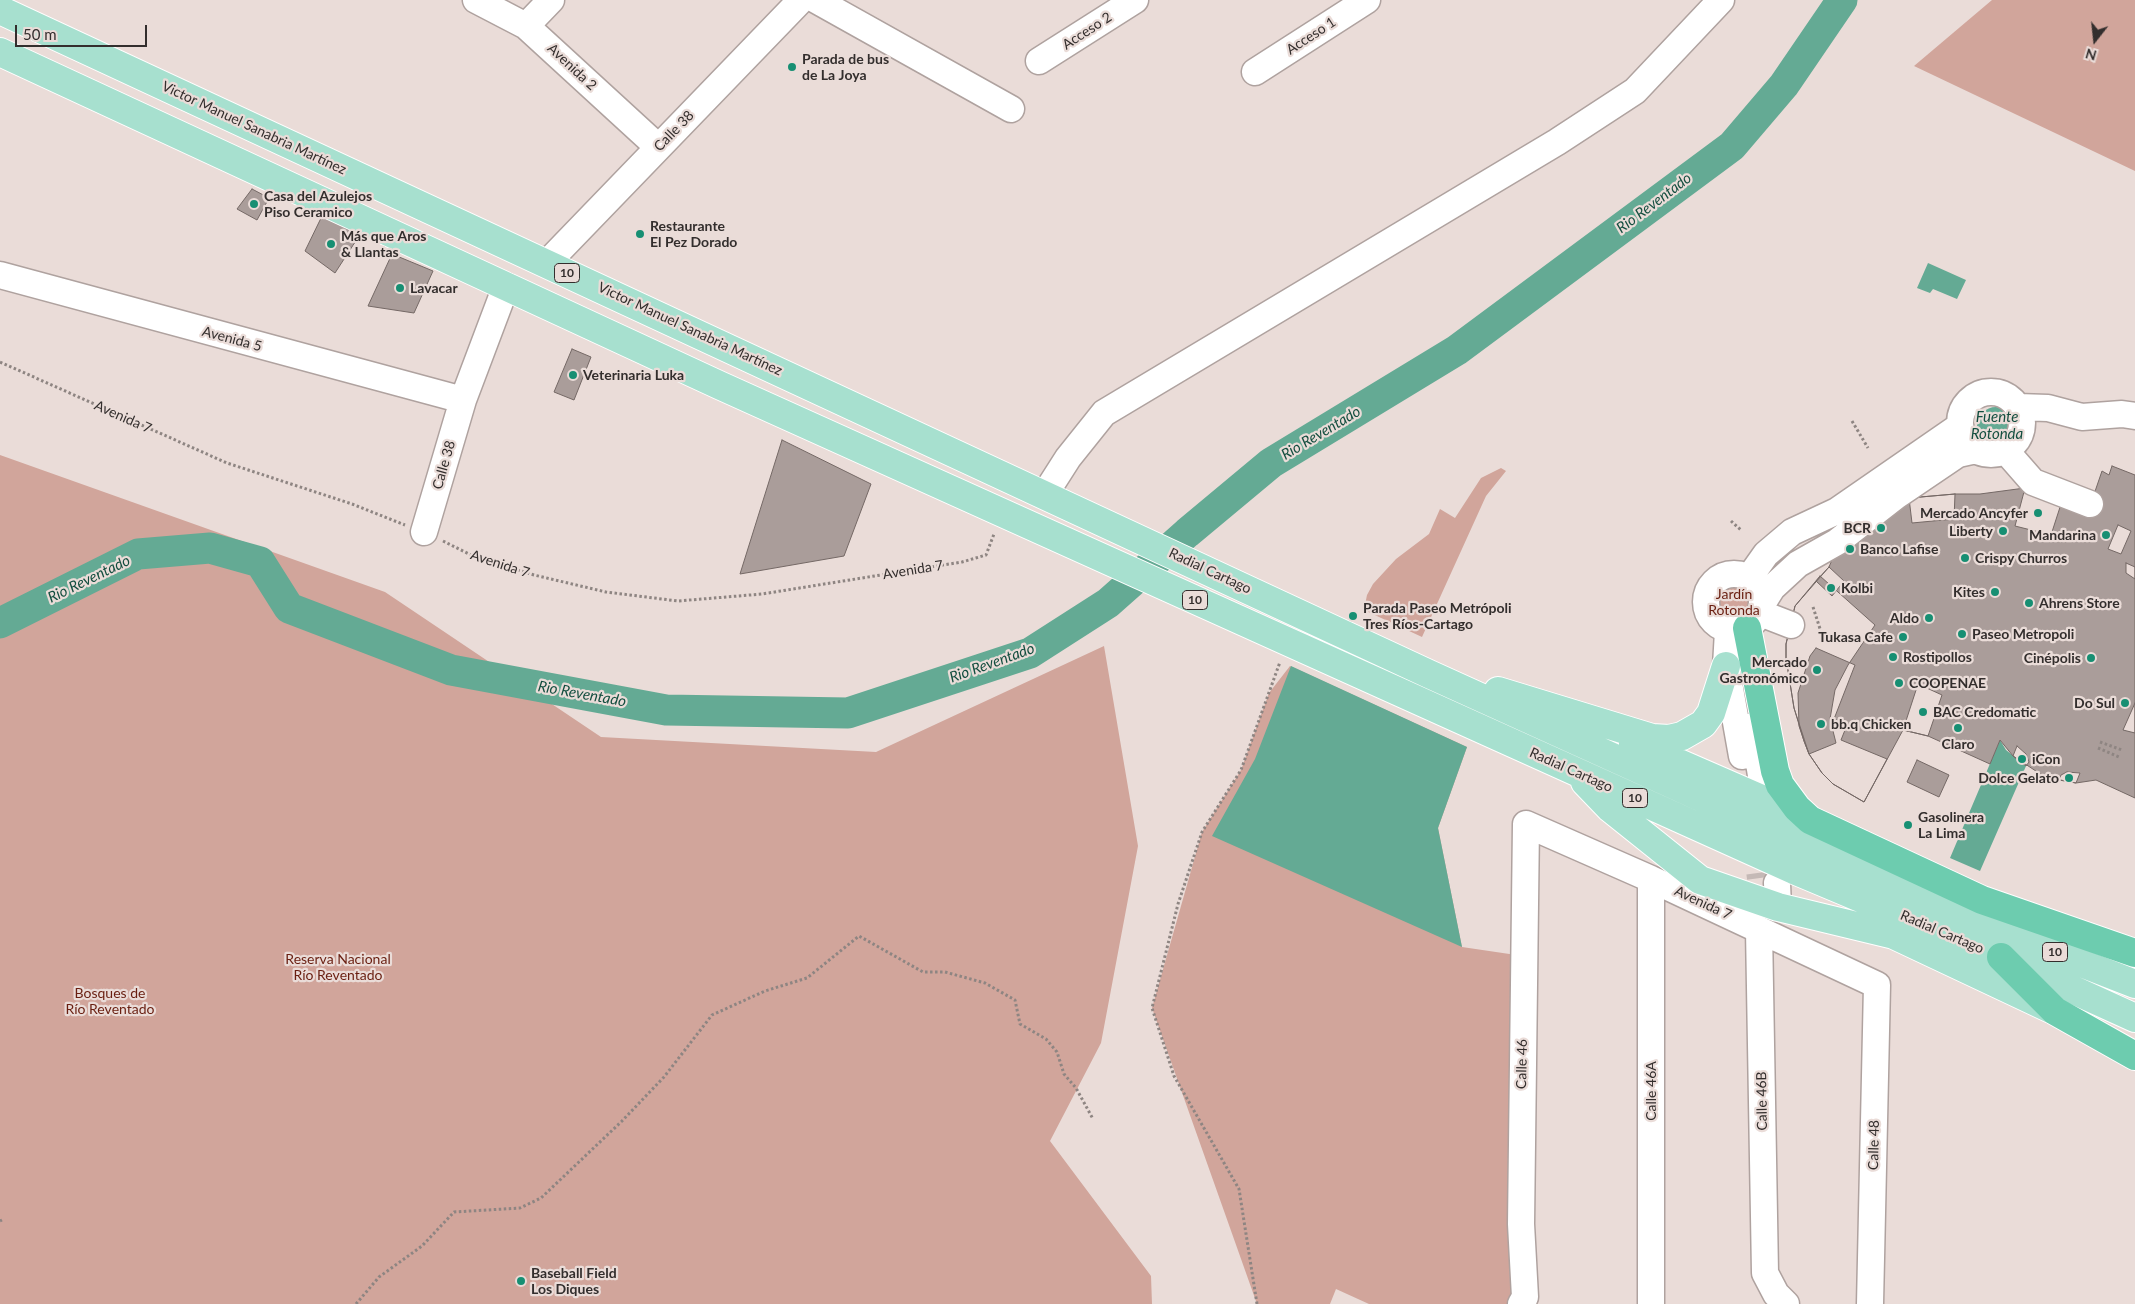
<!DOCTYPE html>
<html>
<head>
<meta charset="utf-8">
<style>
  body { margin:0 }
  #map { position:relative; width:2135px; height:1304px; overflow:hidden; background:#eadcd8; font-family:Lato,sans-serif }
  canvas { display:block }
  .north { position:absolute; left:2070px; top:15px; width:50px; height:50px; -webkit-text-stroke:4px #eadcd8; paint-order:stroke; rotate:196deg; font-size:14px; font-weight:700; line-height:20px; text-align:center; color:#332e2d }
  .north::after { content:''; display:block; margin:auto; width:18px; height:22px; background:#332e2d; clip-path:polygon(50% 0,100% 100%,50% 72%,0 100%) }
  .scale { position:absolute; left:15px; top:25px; width:132px; height:22px; box-sizing:border-box; border:2px solid #332e2d; border-top:0; padding-left:6px; font-size:15px; line-height:18px; white-space:nowrap; color:#332e2d; -webkit-text-stroke:4px #eadcd8; paint-order:stroke }
</style>
</head>
<body>
<div id="map">
<canvas width="2135" height="1304"></canvas>
<div class="north">N</div>
<div class="scale">50 m</div>
</div>
<script>
const g = document.querySelector('canvas').getContext('2d');
g.lineJoin = 'round';
function fillPath(path, color) { g.fillStyle = color; g.fill(path, 'evenodd'); }
const toPath = rows => new Path2D(rows.map(r => 'M' + r).join(''));
function stroke(path, color, width, dash) { g.strokeStyle = color; g.lineWidth = width; g.lineCap = dash ? 'butt' : 'round'; g.setLineDash(dash || []); g.stroke(path); }
function write(font, color, halo, rows, align = 'center') {
  g.font = font + ' Lato,sans-serif'; g.lineWidth = 4.5; g.setLineDash([]); g.textBaseline = 'middle'; g.strokeStyle = halo; g.fillStyle = color; for (const [text, x, y, turn = 0] of rows) {
    g.save(); g.translate(x, y); g.rotate((+turn || 0) * Math.PI / 180); g.textAlign = isNaN(turn) ? turn : align; if (halo) g.strokeText(text, 0, 0); g.fillText(text, 0, 0); g.restore();
  }
}
fillPath(toPath([
  [1992,0,2135,0,2135,171,1914,66],
  [0,455,385,592,601,737,876,752,1104,646,1138,846,1101,1043,1050,1141,1151,1276,1152,1304,0,1304],
  [1501,468,1506,471,1486,496,1422,637,1364,610,1367,595,1373,584,1396,559,1429,534,1440,509,1455,518,1481,478],
  '1718 602a16 16 0 1 1 32 0a16 16 0 1 1-32 0Z',
  [1290,666,1467,747,1438,828,1462,947,1523,956,1521,1304,1369,1304,1336,1289,1330,1304,1257,1304,1152,1008,1202,832,1241,770,1269,693]
]), '#d1a59b');
fillPath(toPath([
  [1928,263,1966,280,1957,299,1933,289,1930,293,1917,288],
  '1977 426a19 19 0 1 1 38 0a19 19 0 1 1-38 0Z',
  [1291,666,1467,747,1438,828,1462,947,1212,836,1255,759],
  [2000,740,2006,750,2026,766,1980,871,1950,858]
]), '#64aa94');
stroke(toPath([
  [0,623,138,554,210,548,260,562,289,608,451,670,666,710,848,713,1030,653,1108,603,1187,533,1271,463,1457,350,1732,146,1784,85,1842,0]
]), '#64aa94', 31);
const building = toPath([
  [252,189,269,198,257,220,237,209,252,189],
  [323,214,359,236,335,273,305,251,323,214],
  [392,254,433,271,414,313,368,306,392,254],
  [572,349,591,357,574,400,554,392,572,349],
  [782,440,871,484,844,556,740,574,782,440],
  [2112,466,2135,475,2135,798,2096,780,2076,783,2045,777,2013,756,2000,740,1990,764,1928,736,1903,730,1864,802,1833,784,1822,773,1809,754,1804,741,1794,708,1786,658,1786,644,1795,606,1829,567,1836,550,1909,498,1955,494,1980,494,2025,488,2089,509,2102,471,2109,475,2112,466],
  [2025,488,2062,501,2051,535,2015,526,2025,488],
  [1955,494,1954,519,1912,523,1909,498,1955,494],
  [2118,525,2131,531,2121,554,2108,549,2118,525],
  [2126,563,2135,567,2135,579,2126,573,2126,563],
  [1829,567,1844,581,1832,596,1816,581,1829,567],
  [1820,576,1875,625,1848,665,1835,690,1830,719,1836,743,1809,754,1794,708,1786,658,1786,644,1795,606,1820,576],
  [1816,648,1855,665,1834,719,1847,725,1841,740,1887,759,1864,802,1833,784,1822,773,1809,754,1804,741,1799,726,1798,693,1810,656,1816,648],
  [1918,684,1942,695,1928,736,1903,730,1918,684],
  [2135,703,2135,733,2123,730,2135,703],
  [2017,746,2026,754,2029,762,2026,766,2013,756,2017,746],
  [1917,760,1949,775,1939,797,1907,782,1917,760],
  [2067,772,2080,773,2076,783,2059,780,2061,775,2067,772]
]);
fillPath(building, '#aa9d9a');
stroke(building, '#746865', 1);
stroke(toPath([
  [1754,834,1760,878]
]), '#c5b9b6', 26, [26, 13]);
const minor = toPath([
  [476,0,526,26,658,147],
  [816,0,1011,109],
  [526,26,551,0],
  [1039,61,1135,0],
  [1255,72,1367,0],
  [547,263,801,0],
  [0,275,463,400],
  '1960 423a31 31 0 1 1 62 0a31 31 0 1 1-62 0Z',
  [2018,407,2048,408,2082,417,2122,414,2135,416],
  [2005,450,2033,482,2090,504],
  [1045,494,1068,458,1104,413,1557,142,1635,91,1721,0],
  [424,532,463,400,506,286],
  '1706 602a28 28 0 1 1 56 0a28 28 0 1 1-56 0Z',
  [1749,578,1766,554,1792,532,1837,511,1960,426],
  [1762,604,1772,588,1798,564,1837,542,1896,496,1958,454,1976,450],
  [1760,613,1791,625],
  [1728,631,1726,666,1742,756],
  [1753,726,1764,794],
  [1777,883,1778,907],
  [1759,930,1765,1273,1776,1294,1786,1304],
  [1521,1304,1525,1297,1521,1224,1526,824,1651,879,1877,985,1870,1304],
  [1651,1304,1651,879]
]);
const major = toPath([
  [0,10,1429,674,1974,921,2135,984],
  [0,52,719,385,1794,870,2001,957,2135,1018],
  [1498,691,1652,738,1669,739,1682,736,1703,724,1711,713,1726,666],
  [1633,743,1810,820],
  [1585,782,1610,808,1700,880,1778,907,1894,935,2051,1009]
]);
const highway = toPath([
  [1747,628,1775,771,1780,785,1797,808,1810,820,1982,900,2135,953],
  [2001,957,2055,1011,2135,1056]
]);
stroke(minor, '#afa29f', 29);
stroke(major, '#fff', 30);
stroke(highway, '#fff', 30);
stroke(toPath([
  [0,362,227,463,352,504,405,525],
  [1852,421,1868,448],
  [1731,521,1742,531],
  [443,541,473,556,534,575,606,592,678,601,762,594,962,562,986,555,994,534],
  [1813,607,1822,635],
  [2100,742,2122,750],
  [2098,748,2119,757],
  [0,1221,2,1220],
  [356,1304,379,1277,422,1246,454,1212,520,1208,541,1198,622,1121,664,1077,712,1015,765,991,807,978,859,936,923,972,945,972,985,983,1015,1000,1020,1024,1046,1039,1057,1052,1064,1074,1076,1088,1093,1119],
  [1257,1304,1239,1189,1174,1076,1152,1008,1178,904,1202,832,1241,770,1280,662]
]), '#8e8582', 3, [2.5, 2.5]);
stroke(minor, '#fff', 26);
stroke(major, '#a7e0cf', 28);
stroke(highway, '#6dccaf', 28);
for (const [x, y, r, color] of [
  [792,67,5,"#178f73"],
  [254,204,5,"#178f73"],
  [640,234,5,"#178f73"],
  [331,244,5,"#178f73"],
  [400,288,5,"#178f73"],
  [573,375,5,"#178f73"],
  [2038,513,5,"#178f73"],
  [1881,528,5,"#178f73"],
  [2003,531,5,"#178f73"],
  [2106,535,5,"#178f73"],
  [1850,549,5,"#178f73"],
  [1965,558,5,"#178f73"],
  [1831,588,5,"#178f73"],
  [1995,592,5,"#178f73"],
  [2029,603,5,"#178f73"],
  [1353,616,5,"#178f73"],
  [1929,618,5,"#178f73"],
  [1962,634,5,"#178f73"],
  [1903,637,5,"#178f73"],
  [1893,657,5,"#178f73"],
  [2091,658,5,"#178f73"],
  [1817,670,5,"#178f73"],
  [1899,683,5,"#178f73"],
  [2125,703,5,"#178f73"],
  [1923,712,5,"#178f73"],
  [1821,724,5,"#178f73"],
  [1958,728,5,"#178f73"],
  [2022,759,5,"#178f73"],
  [2069,778,5,"#178f73"],
  [1908,825,5,"#178f73"],
  [521,1281,5,"#178f73"]
]) { const dot = new Path2D(); dot.arc(x, y, r, 0, 2 * Math.PI); g.fillStyle = color; g.fill(dot); stroke(dot, '#eadcd8', 2); }
for (const [x, y, w] of [
  [567,273,25],
  [1195,600,25],
  [1635,798,25],
  [2055,952,25]
]) { const box = new Path2D(); box.roundRect(x - w / 2, y - 9.5, w, 19, 4); g.fillStyle = '#eadcd8'; g.fill(box); stroke(box, '#332e2d', 1); }
write('bold 12px', '#332e2d', null, [
  ["10",567,273],
  ["10",1195,600],
  ["10",1635,798],
  ["10",2055,952]
]);
write('14px', '#332e2d', '#eadcd8', [
  ["Acceso 2",1087,31,-33],
  ["Acceso 1",1311,36,-33],
  ["Avenida 2",572,67,43],
  ["Victor Manuel Sanabria Martínez",254,128,25],
  ["Calle 38",674,131,-46],
  ["Victor Manuel Sanabria Martínez",690,329,25],
  ["Avenida 5",232,339,15],
  ["Avenida 7",123,417,24],
  ["Calle 38",444,465,-74],
  ["Avenida 7",500,564,18],
  ["Avenida 7",913,570,-9],
  ["Radial Cartago",1210,571,25],
  ["Radial Cartago",1571,770,24],
  ["Avenida 7",1703,903,25],
  ["Radial Cartago",1942,932,23],
  ["Calle 46",1522,1064,-89],
  ["Calle 46A",1651,1091,-90],
  ["Calle 46B",1762,1101,-91],
  ["Calle 48",1874,1145,-89]
]);
write('bold 14px', '#332e2d', '#eadcd8', [
  ["Parada de bus",802,59],
  ["de La Joya",802,75],
  ["Casa del Azulejos",264,196],
  ["Piso Ceramico",264,212],
  ["Restaurante",650,226],
  ["El Pez Dorado",650,242],
  ["Más que Aros",341,236],
  ["& Llantas",341,252],
  ["Lavacar",410,288],
  ["Veterinaria Luka",583,375],
  ["Mercado Ancyfer",2028,513,"right"],
  ["BCR",1871,528,"right"],
  ["Liberty",1993,531,"right"],
  ["Mandarina",2096,535,"right"],
  ["Banco Lafise",1860,549],
  ["Crispy Churros",1975,558],
  ["Kolbi",1841,588],
  ["Kites",1985,592,"right"],
  ["Ahrens Store",2039,603],
  ["Parada Paseo Metrópoli",1363,608],
  ["Tres Ríos-Cartago",1363,624],
  ["Aldo",1919,618,"right"],
  ["Paseo Metropoli",1972,634],
  ["Tukasa Cafe",1893,637,"right"],
  ["Rostipollos",1903,657],
  ["Cinépolis",2081,658,"right"],
  ["Mercado",1807,662,"right"],
  ["Gastronómico",1807,678,"right"],
  ["COOPENAE",1909,683],
  ["Do Sul",2115,703,"right"],
  ["BAC Credomatic",1933,712],
  ["bb.q Chicken",1831,724],
  ["Claro",1958,744,"center"],
  ["iCon",2032,759],
  ["Dolce Gelato",2059,778,"right"],
  ["Gasolinera",1918,817],
  ["La Lima",1918,833],
  ["Baseball Field",531,1273],
  ["Los Diques",531,1289]
], 'left');
write('14px', '#691e10', '#eadcd8', [
  ["Jardín",1734,594],
  ["Rotonda",1734,610],
  ["Reserva Nacional",338,959],
  ["Río Reventado",338,975],
  ["Bosques de",110,993],
  ["Río Reventado",110,1009]
]);
write('italic 15px', '#134e3f', '#eadcd8', [
  ["Rio Reventado",1654,203,-37],
  ["Fuente",1997,417],
  ["Rotonda",1997,434],
  ["Rio Reventado",1321,433,-31],
  ["Rio Reventado",89,579,-26],
  ["Rio Reventado",992,663,-20],
  ["Rio Reventado",582,694,10]
]);
</script>
</body>
</html>
